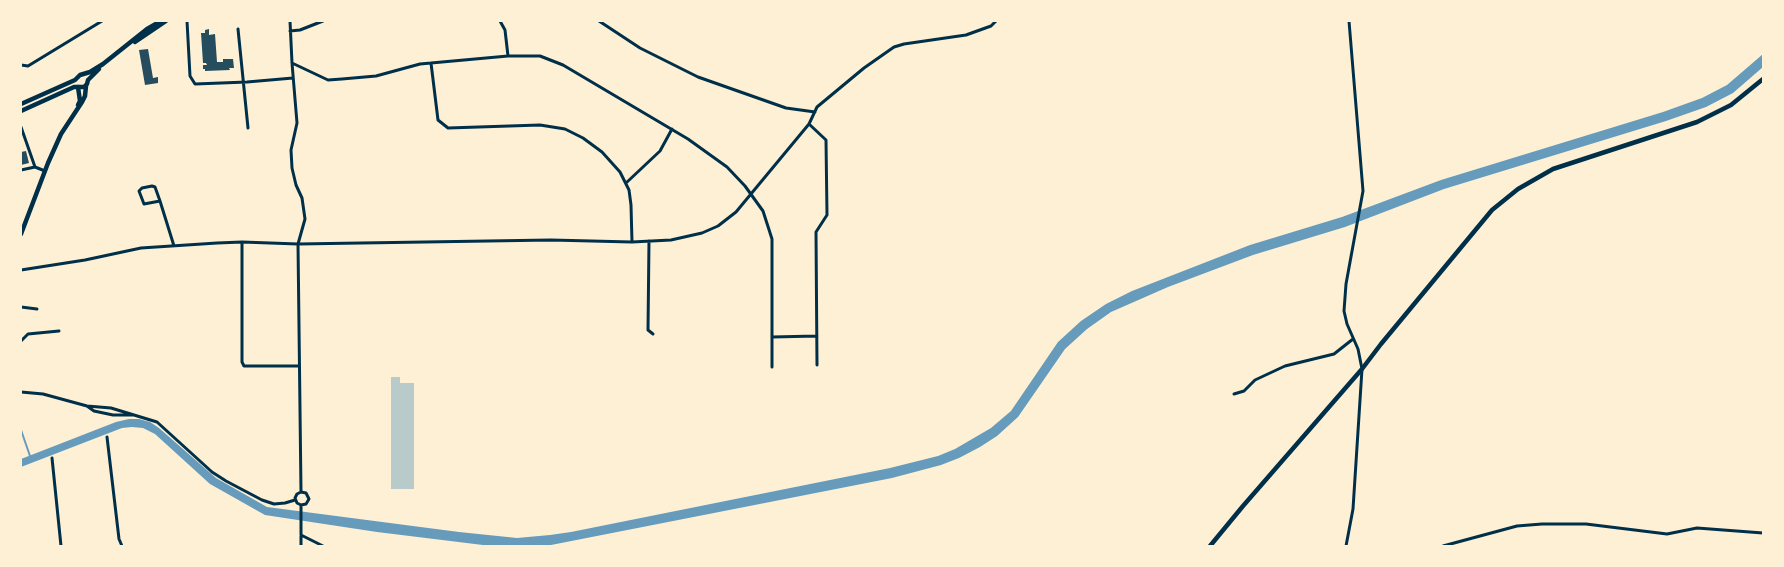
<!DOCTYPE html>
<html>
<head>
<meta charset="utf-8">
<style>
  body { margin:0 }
  #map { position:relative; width:1784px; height:567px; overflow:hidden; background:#fdf0d5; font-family:Inter,sans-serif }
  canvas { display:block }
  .frame { position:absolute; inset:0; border:22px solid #fdf0d5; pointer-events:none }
</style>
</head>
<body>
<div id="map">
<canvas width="1784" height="567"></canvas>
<div class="frame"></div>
</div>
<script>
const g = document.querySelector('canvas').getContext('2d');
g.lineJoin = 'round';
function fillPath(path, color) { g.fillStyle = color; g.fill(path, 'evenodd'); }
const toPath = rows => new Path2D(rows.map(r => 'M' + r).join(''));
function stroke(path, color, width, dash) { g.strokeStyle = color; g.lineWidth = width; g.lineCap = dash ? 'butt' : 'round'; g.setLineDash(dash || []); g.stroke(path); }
fillPath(toPath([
  [391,377,400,377,400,383,414,383,414,489,391,489]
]), '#b9caca');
fillPath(toPath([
  [1763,54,1763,67,1733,93,1706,107,1666,121,1444,189,1345,227,1253,255,1168,287,1111,312,1087,329,1065,349,1018,417,997,436,980,447,959,458,941,465,892,478,551,545,491,546,377,532,265,515,210,484,155,434,143,428,132,427,122,428,21,467,21,459,116,422,129,419,139,419,150,422,159,428,216,478,267,507,459,532,517,538,550,535,571,532,890,468,938,456,955,449,991,428,1011,411,1058,342,1081,321,1106,304,1132,291,1250,245,1342,217,1441,180,1663,112,1702,98,1727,85]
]), '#669bbc');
stroke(toPath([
  [21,430,30,456]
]), '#669bbc', 2);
fillPath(toPath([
  [209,29,209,35,215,34,217,62,223,62,223,59,233,59,234,68,229,68,230,70,205,71,205,69,203,69,203,65,207,65,206,63,203,63,201,33,205,33,205,30],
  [148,49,153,78,158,77,158,83,145,85,139,50],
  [26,151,29,163,21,165,21,152]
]), '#264d5e');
stroke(toPath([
  [187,21,190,76,195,84,247,82,293,78],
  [290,21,292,63,297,123,291,150,292,168,296,185,302,198,305,219,298,244,301,492],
  [500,21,505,30,508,56],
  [599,21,640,48,698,77,786,108,815,112],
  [238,29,248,128],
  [290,31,300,30,323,21],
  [292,63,328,80,342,79,376,76,420,64,508,56,540,56,563,65,688,139,727,167,745,186,763,211,772,239,772,367],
  [431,63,438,120,448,128,540,125,565,129,583,138,602,152,620,172,629,190,631,205,632,242],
  [21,65,28,66,102,21],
  [809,124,826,140,827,215,816,232,817,365],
  [21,127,35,167,45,171],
  [21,170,35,167],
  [626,183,660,151,672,129],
  [160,201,144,204,139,191,142,188,152,186,155,187,160,201,174,246],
  [649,241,648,330,653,334],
  [242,242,242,362,244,366,299,366],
  [21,270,85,260,141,248,217,243,242,242,298,244,551,240,632,242,671,240,702,233,718,226,736,212,809,124,817,107,864,68,894,47,904,44,966,35,991,26,996,21],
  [21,307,37,309],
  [772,337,817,336],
  [21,341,28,334,59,331],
  [21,392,43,394,87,406,111,408,157,422,212,472,226,481,262,500,274,504,285,503,295,500],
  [1234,394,1244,391,1255,380,1285,366,1334,354,1353,339],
  [87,406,94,411,113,415,132,415],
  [107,437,119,539,122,546],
  [52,458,61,546],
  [301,505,301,546],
  [301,505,306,504,309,499,306,493,301,492],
  [301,505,297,503,295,498,297,494,301,492],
  [301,535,323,546],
  [1346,546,1353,509,1362,369,1358,349,1347,324,1344,311,1346,284,1363,191,1349,21],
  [1443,546,1517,526,1542,524,1586,524,1667,534,1697,528,1763,533]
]), '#003049', 3);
stroke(toPath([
  [78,105,80,101,78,87],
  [21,234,48,163,61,134,82,102,85,96,86,86]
]), '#003049', 4.5);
stroke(toPath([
  [135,42,166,21],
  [88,80,99,69],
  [21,104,75,80,80,75,90,72,103,64,147,29,161,21],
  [21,111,74,87,84,87,87,84,88,80],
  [1210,546,1243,506,1362,369,1381,344,1492,210,1518,189,1553,169,1697,122,1731,105,1763,79]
]), '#003049', 4.5);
</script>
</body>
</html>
